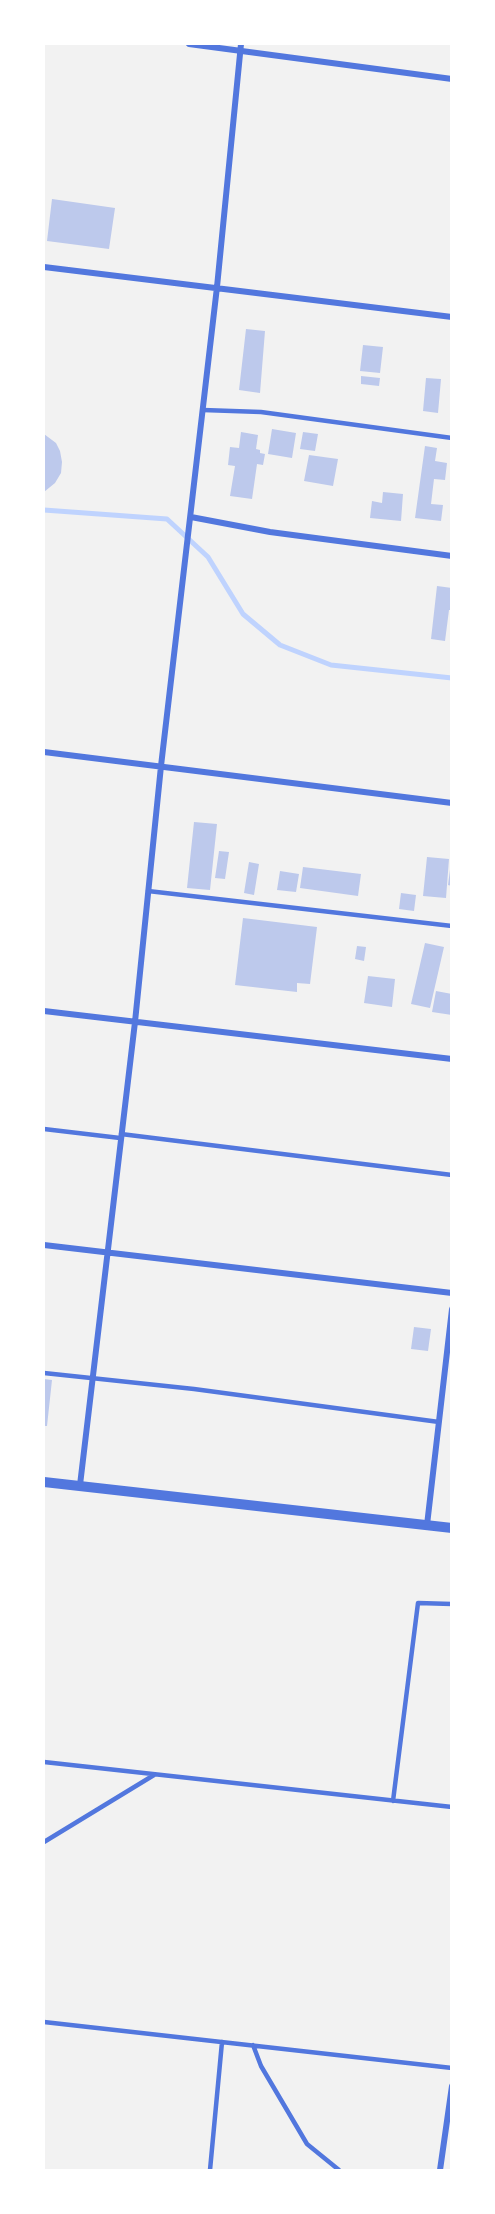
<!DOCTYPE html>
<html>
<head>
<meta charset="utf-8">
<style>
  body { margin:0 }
  #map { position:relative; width:495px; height:2214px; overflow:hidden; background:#f2f2f2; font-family:Literata,serif }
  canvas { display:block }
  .frame { position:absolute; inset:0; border:45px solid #fff; pointer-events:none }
</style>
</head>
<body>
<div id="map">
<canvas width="495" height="2214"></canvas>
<div class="frame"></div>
</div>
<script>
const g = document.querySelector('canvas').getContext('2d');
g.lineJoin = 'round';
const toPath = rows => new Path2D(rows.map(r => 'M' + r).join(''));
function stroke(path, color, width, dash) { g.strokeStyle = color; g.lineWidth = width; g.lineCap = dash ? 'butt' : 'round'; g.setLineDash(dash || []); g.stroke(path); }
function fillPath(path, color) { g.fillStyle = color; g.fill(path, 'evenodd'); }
stroke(toPath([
  [44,510,167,519,208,557,243,614,280,645,331,665,452,678]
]), '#bfd3fe', 5);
fillPath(toPath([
  [52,199,115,208,109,249,47,241],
  [246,329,265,331,260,393,239,390],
  [363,345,383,347,380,373,360,371],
  [361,376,380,378,379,386,361,384],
  [426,378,441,379,438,413,423,411],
  [272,429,296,433,292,458,268,454],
  [241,432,258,435,256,449,260,450,260,453,265,454,263,465,257,464,252,499,230,496,235,466,228,465,230,447,239,448],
  [303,432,318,434,315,451,300,449],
  [44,434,56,443,60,451,62,462,61,473,55,483,44,492],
  [425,446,437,448,435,461,447,463,445,480,434,479,431,504,443,505,441,521,415,518],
  [309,455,338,459,333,486,304,481],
  [383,492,403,494,401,521,370,518,372,501,382,503],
  [437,586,452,588,452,610,449,610,445,641,431,639],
  [194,822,217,824,210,890,187,888],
  [219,851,229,852,225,879,215,878],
  [427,857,449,859,446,898,423,896],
  [249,862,259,864,254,895,244,893],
  [303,867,361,874,358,896,300,888],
  [450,870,452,870,452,886,448,885],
  [280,871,299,874,296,892,277,890],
  [401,893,416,895,414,911,399,909],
  [243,918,317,927,310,984,297,983,297,992,235,985],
  [425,943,444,947,430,1008,411,1004],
  [357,946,366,947,364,961,355,959],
  [368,976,395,979,392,1007,364,1003],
  [436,991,452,994,452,1015,432,1012],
  [414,1327,431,1329,428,1351,411,1349],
  [44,1379,52,1380,47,1426,44,1426]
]), '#bdc9ec');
stroke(toPath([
  [203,410,261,412,452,438],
  [148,891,452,926],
  [44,1129,120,1138],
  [121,1134,452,1175],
  [44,1373,194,1389,439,1422],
  [44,1762,452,1807],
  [393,1801,418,1603,452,1604],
  [44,1842,154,1775],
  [44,2022,452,2068],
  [253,2045,261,2066,307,2144,339,2170],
  [210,2170,222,2042]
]), '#5277de', 4.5);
stroke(toPath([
  [189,44,452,79],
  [44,267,452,317],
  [191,517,270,532,452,556],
  [44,752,452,803],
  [44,1011,452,1059],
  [44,1245,452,1293],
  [80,1485,135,1022,161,766,217,287,241,44],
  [427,1525,452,1309],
  [440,2170,452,2086]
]), '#5277de', 6);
stroke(toPath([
  [44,1482,452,1528]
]), '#5277de', 10);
</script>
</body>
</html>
